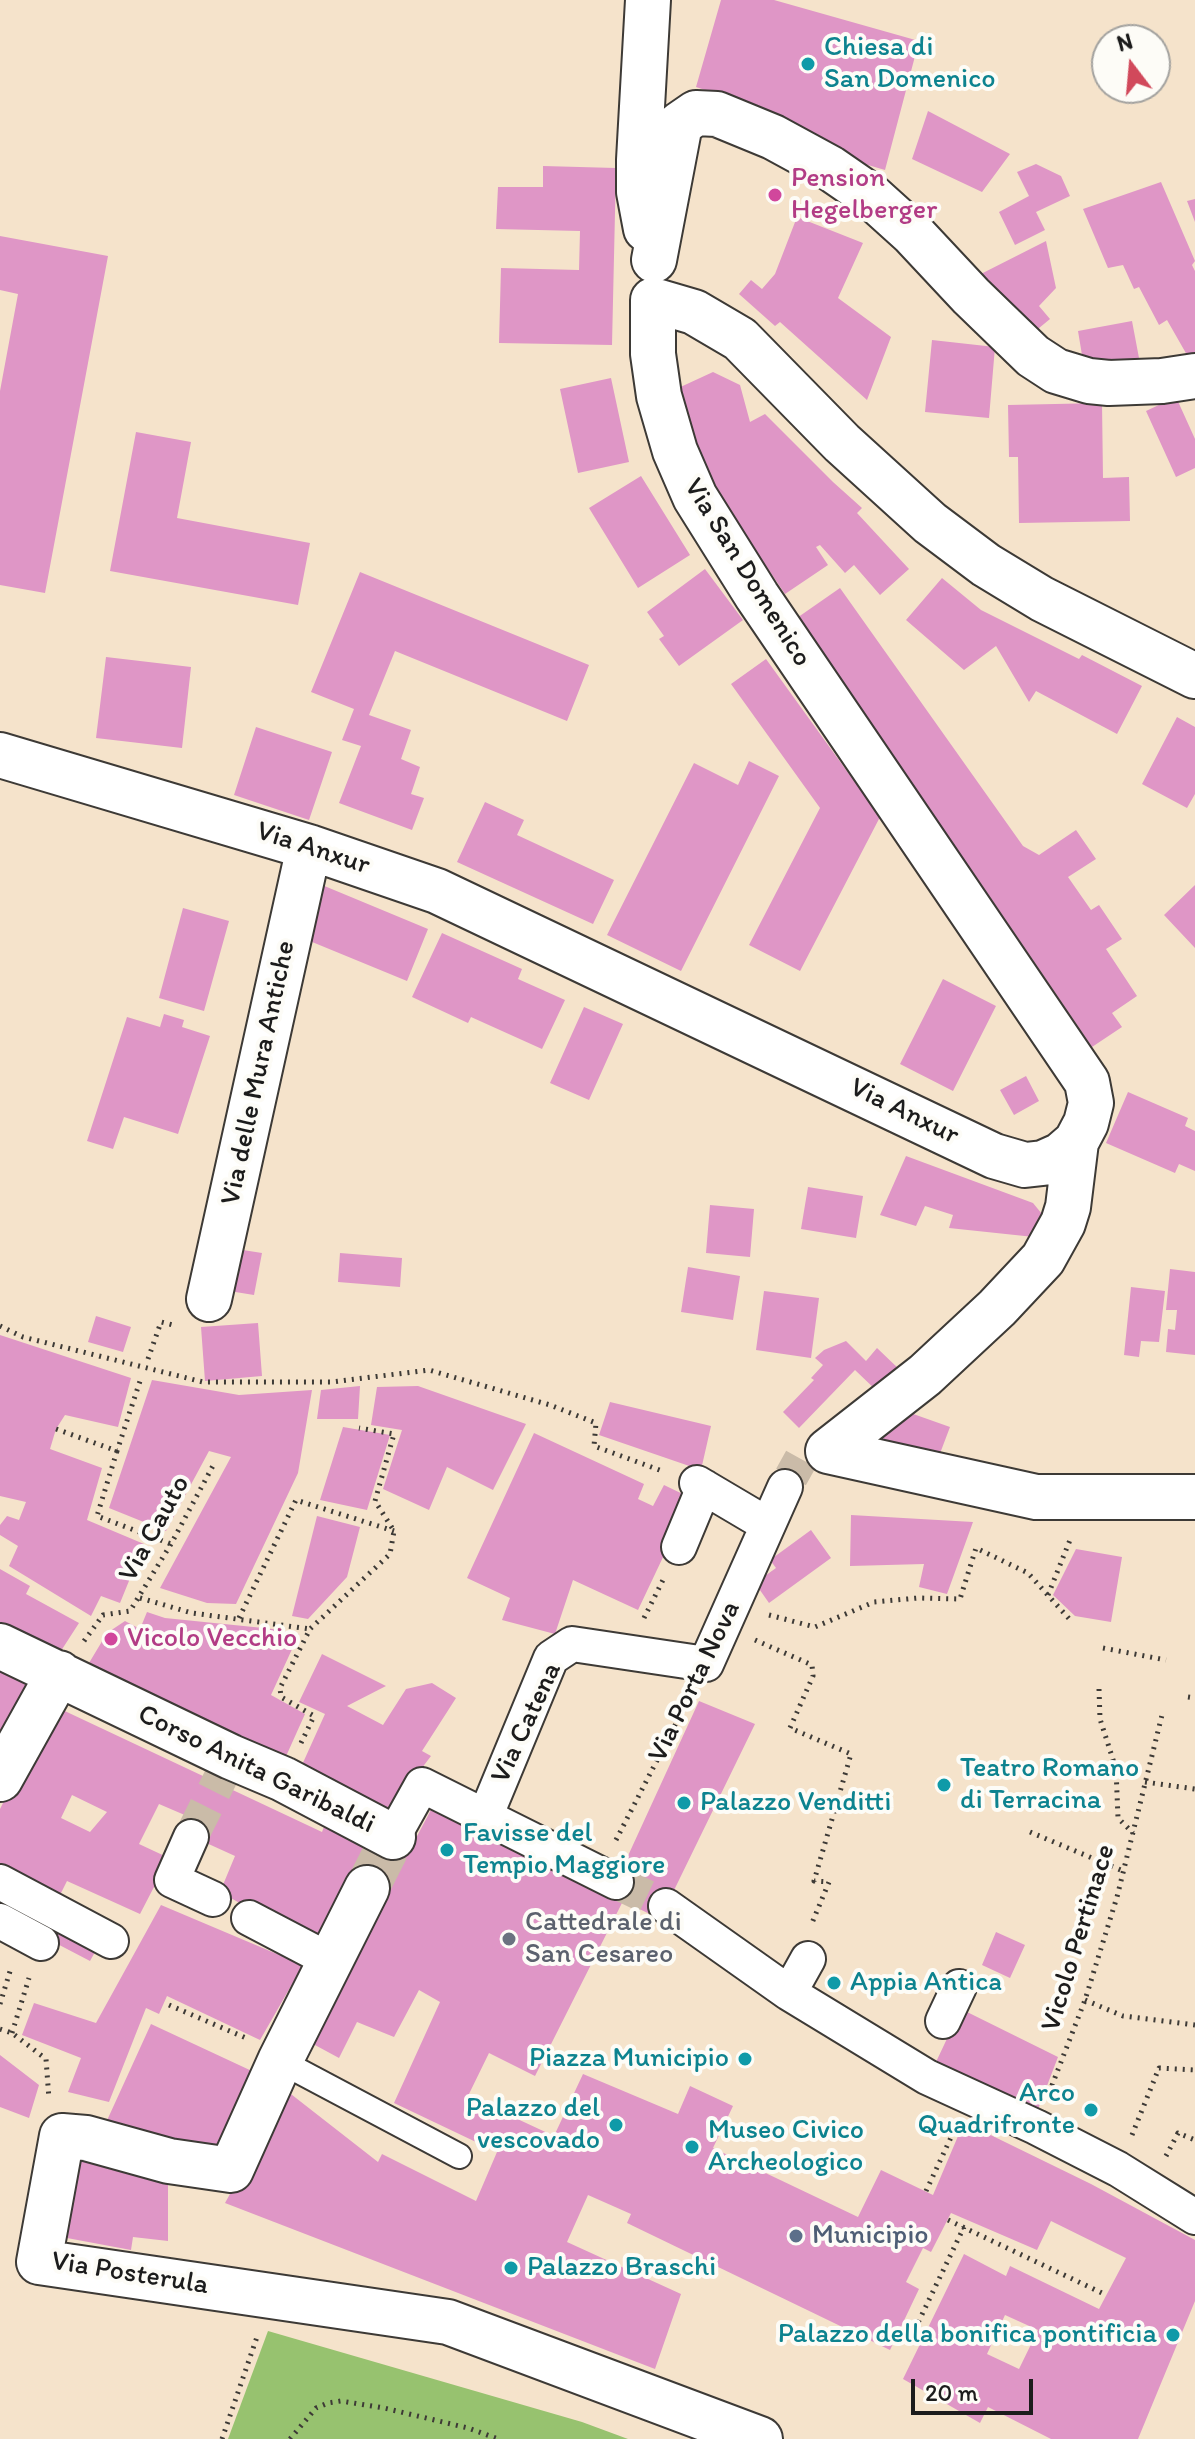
<!DOCTYPE html>
<html>
<head>
<meta charset="utf-8">
<style>
  body { margin:0 }
  #map { position:relative; width:1195px; height:2439px; overflow:hidden; background:#f5e3cb; font-family:Itim,sans-serif }
  canvas { display:block }
  .north { position:absolute; left:1091px; top:24px; width:80px; height:80px; box-sizing:border-box; background:#fdfcf7; border:2px solid #a3a29f; border-radius:50%; rotate:344deg; font-size:22px; font-weight:700; line-height:32px; text-align:center; color:#1c1c1c }
  .north::after { content:''; display:block; margin:auto; width:28px; height:36px; background:#d1495b; clip-path:polygon(50% 0,100% 100%,50% 72%,0 100%) }
  .scale { position:absolute; left:911px; top:2379px; width:122px; height:36px; box-sizing:border-box; border:4px solid #1c1c1c; border-top:0; padding-left:10px; font-size:24px; line-height:28px; white-space:nowrap; color:#1c1c1c; -webkit-text-stroke:6px #fdfcf7; paint-order:stroke }
</style>
</head>
<body>
<div id="map">
<canvas width="1195" height="2439"></canvas>
<div class="north">N</div>
<div class="scale">20 m</div>
</div>
<script>
const g = document.querySelector('canvas').getContext('2d');
g.lineJoin = 'round';
function fillPath(path, color) { g.fillStyle = color; g.fill(path, 'evenodd'); }
const toPath = rows => new Path2D(rows.map(r => 'M' + r).join(''));
function stroke(path, color, width, dash) { g.strokeStyle = color; g.lineWidth = width; g.lineCap = dash ? 'butt' : 'round'; g.setLineDash(dash || []); g.stroke(path); }
function write(font, color, halo, rows, align = 'center') {
  g.font = font + ' Itim,sans-serif'; g.lineWidth = 8; g.setLineDash([]); g.textBaseline = 'middle'; g.strokeStyle = halo; g.fillStyle = color; for (const [text, x, y, turn = 0] of rows) {
    g.save(); g.translate(x, y); g.rotate((+turn || 0) * Math.PI / 180); g.textAlign = isNaN(turn) ? turn : align; if (halo) g.strokeText(text, 0, 0); g.fillText(text, 0, 0); g.restore();
  }
}
fillPath(toPath([
  [268,2331,582,2422,628,2439,228,2439]
]), '#97c26f');
fillPath(toPath([
  [721,0,774,0,919,41,885,170,800,145,771,125,774,113,696,87],
  [928,111,1010,154,982,192,912,159],
  [1036,164,1061,176,1070,196,1036,212,1045,230,1015,245,999,212,1029,196,1017,172],
  [543,166,616,168,612,345,499,343,501,268,579,270,580,231,496,229,498,187,543,187],
  [1161,182,1195,261,1192,265,1195,271,1195,369,1167,320,1159,325,1139,287,1134,289,1123,265,1108,268,1083,209],
  [1195,199,1195,222,1187,201],
  [797,217,863,243,838,298,891,337,867,400,780,322,775,326,739,294,751,280,762,289,775,274],
  [0,236,108,256,45,593,0,585,0,391,18,294,0,290],
  [1046,241,1056,288,1039,306,1050,319,1027,338,971,279],
  [1132,321,1139,358,1084,367,1078,331],
  [932,340,995,347,989,418,925,412],
  [713,372,740,385,750,422,765,414,833,482,862,508,857,513,909,569,880,595,854,565,845,573,820,545,816,547,828,565,785,594,713,488,674,390],
  [611,378,629,462,578,473,560,389],
  [1176,397,1195,439,1195,468,1176,477,1146,411],
  [1102,403,1103,478,1129,477,1130,521,1019,523,1018,457,1009,457,1008,405],
  [136,432,191,442,177,518,310,543,298,605,110,571],
  [641,476,690,555,638,588,589,508],
  [705,569,743,620,679,666,659,639,664,636,647,612],
  [360,572,589,665,567,721,395,651,369,715,411,730,401,759,420,767,411,794,424,798,412,830,339,803,361,746,342,740,354,709,311,692],
  [942,578,981,610,1079,659,1082,655,1142,686,1117,734,1036,691,1029,702,996,646,964,670,906,620],
  [840,588,1023,846,1039,855,1076,830,1096,859,1068,877,1091,910,1099,905,1122,939,1106,949,1137,996,1112,1013,1122,1027,1092,1047,977,878,794,620],
  [106,657,191,667,182,748,96,738],
  [766,659,880,817,800,971,749,945,820,808,731,684],
  [1177,717,1195,727,1195,794,1187,808,1142,784],
  [256,727,332,752,309,820,234,795],
  [749,761,779,776,681,971,607,935,694,763,738,785],
  [485,802,524,820,517,835,614,880,593,924,457,862],
  [322,885,428,929,407,981,300,937],
  [1195,885,1195,948,1164,915],
  [183,908,229,921,204,1011,159,998],
  [442,933,522,969,518,979,565,1000,542,1049,471,1017,468,1023,412,997],
  [943,979,996,1006,953,1091,900,1064],
  [584,1007,623,1024,589,1100,550,1083],
  [164,1014,184,1020,182,1027,210,1036,178,1134,124,1117,113,1149,87,1141,127,1017,160,1027],
  [1026,1076,1039,1101,1014,1115,1000,1090],
  [1128,1092,1188,1118,1185,1126,1195,1131,1195,1171,1179,1164,1175,1173,1106,1143],
  [906,1156,1033,1203,1042,1214,1034,1237,949,1228,953,1215,925,1206,916,1226,880,1215],
  [808,1187,863,1196,856,1238,801,1229],
  [710,1205,754,1209,750,1257,706,1253],
  [230,1248,262,1253,254,1295,223,1290],
  [340,1253,402,1258,400,1287,338,1282],
  [688,1267,740,1276,733,1320,681,1312],
  [1170,1269,1195,1272,1195,1355,1166,1352,1168,1329,1175,1330,1177,1310,1166,1310],
  [1131,1287,1165,1291,1159,1342,1141,1341,1139,1357,1124,1355],
  [764,1291,819,1298,811,1358,756,1350],
  [96,1316,131,1327,123,1352,88,1342],
  [258,1323,262,1376,205,1381,201,1327],
  [0,1335,131,1378,118,1427,65,1415,56,1429,50,1449,102,1468,87,1520,144,1544,120,1603,101,1596,91,1616,9,1566,18,1546,0,1535,0,1525,7,1516,19,1520,26,1502,0,1496],
  [846,1341,866,1361,877,1348,900,1370,878,1392,855,1370,799,1428,783,1412,814,1380,811,1378,823,1365,815,1358,824,1350],
  [152,1380,239,1395,312,1390,298,1473,236,1604,207,1603,160,1588,231,1457,209,1451,166,1531,109,1508],
  [360,1386,358,1419,317,1419,321,1390],
  [418,1386,526,1424,493,1490,447,1467,429,1510,383,1489,402,1430,371,1425,377,1387],
  [610,1402,711,1426,701,1470,599,1435],
  [902,1410,950,1427,936,1464,870,1438],
  [343,1427,390,1435,367,1510,320,1500],
  [534,1433,644,1484,638,1499,653,1506,664,1485,691,1498,638,1610,573,1580,555,1634,502,1620,510,1598,467,1578],
  [851,1515,973,1522,947,1594,919,1587,924,1564,850,1566],
  [317,1516,360,1527,347,1577,308,1619,292,1616],
  [811,1530,831,1558,769,1603,755,1583,776,1568,770,1560],
  [1076,1549,1122,1557,1111,1622,1075,1616,1053,1595],
  [0,1569,30,1586,26,1594,79,1623,59,1654,0,1628],
  [147,1612,165,1618,273,1629,299,1634,271,1695,305,1714,283,1763,86,1668,107,1633,125,1621,140,1629],
  [322,1654,386,1686,347,1706,383,1725,406,1689,432,1683,456,1698,422,1751,431,1756,384,1818,297,1776,325,1714,299,1702],
  [0,1667,31,1682,0,1750],
  [699,1701,755,1724,660,1919,623,1901,535,2076,489,2053,468,2096,554,2136,583,2074,678,2114,690,2086,733,2106,713,2148,858,2217,881,2170,933,2195,964,2122,1091,2184,1195,2240,1195,2301,1138,2439,1051,2439,988,2407,980,2423,903,2379,964,2254,1006,2276,1010,2266,1099,2309,1126,2258,1051,2221,1037,2250,951,2213,931,2252,923,2248,906,2282,919,2289,890,2350,627,2223,631,2214,588,2195,567,2242,681,2294,655,2369,225,2203,287,2091,378,2162,382,2154,476,2201,497,2152,394,2103,440,2002,419,1990,394,2037,357,2022,339,2058,302,2038,380,1894,346,1877,316,1941,279,1925,220,1892,235,1856,180,1831,187,1816,159,1804,139,1844,169,1858,140,1914,67,1881,52,1911,0,1870,0,1809,52,1705,322,1832,327,1819,406,1857,433,1806,610,1895],
  [72,1795,107,1812,90,1832,61,1818],
  [1005,2315,1038,2330,1019,2369,987,2354],
  [0,1891,100,1943,90,1961,0,1914],
  [161,1905,303,1965,260,2040,167,1996,159,2014,146,2008,109,2102,68,2092,81,2058,22,2035,34,2003,96,2023],
  [996,1932,1025,1945,1010,1978,982,1965],
  [961,2009,1058,2057,1037,2112,936,2062],
  [151,2024,254,2072,212,2162,143,2130,137,2142,104,2127],
  [0,2055,39,2085,29,2118,0,2107],
  [82,2151,168,2171,168,2241,133,2237,131,2250,67,2238]
]), '#df96c6');
stroke(toPath([
  [791,1477,801,1459],
  [191,1837,231,1757],
  [616,1882,666,1906]
]), '#cabba8', 34, [34, 17]);
stroke(toPath([
  [367,1888,393,1837]
]), '#cabba8', 44, [44, 22]);
const service = toPath([
  [280,2061,459,2156]
]);
const pedestrian = toPath([
  [697,1483,768,1525],
  [679,1547,704,1487],
  [485,1817,551,1658,572,1644,706,1664,785,1487],
  [191,1837,172,1880,213,1899],
  [393,1837,422,1785,616,1882],
  [0,1882,111,1941],
  [666,1906,789,1993,927,2077,1036,2127,1118,2169,1195,2217],
  [249,1918,331,1961],
  [0,1921,41,1943],
  [789,1993,808,1959],
  [943,2021,959,1987]
]);
const minor = toPath([
  [646,229,639,192,639,160,648,0],
  [654,260,680,124,696,113,717,114,773,137,830,168,872,197,913,234,971,296,1033,356,1056,371,1089,381,1109,383,1162,381,1195,376],
  [0,755,309,847,437,891,994,1156,1025,1165,1043,1163,1061,1155,1076,1142,1086,1123,1091,1103,1087,1082,757,596,695,497,675,451,659,396,653,354,653,300,694,312,740,339,842,443,930,523,986,565,1042,599,1195,676],
  [1076,1142,1068,1207,1063,1223,1043,1259,997,1308,925,1375,828,1451,1036,1497,1195,1497],
  [209,1299,309,847],
  [0,1646,231,1757,283,1779,393,1837],
  [0,1779,59,1673],
  [367,1888,280,2061,231,2170,169,2161,86,2138,62,2136,39,2262,448,2322,760,2439]
]);
stroke(service, '#3d3a36', 28);
stroke(pedestrian, '#3d3a36', 38);
stroke(minor, '#3d3a36', 48);
stroke(toPath([
  [0,1326,23,1337,203,1382,332,1382,429,1370,550,1405,596,1423,594,1446,665,1472],
  [148,1359,161,1322,177,1326],
  [56,1429,117,1451,141,1378],
  [117,1451,97,1516,171,1544],
  [1048,1595,1070,1540],
  [140,1598,192,1613,310,1629],
  [769,1615,815,1627,874,1602,918,1598,960,1599,976,1548,1028,1573,1072,1622],
  [239,1618,296,1500,394,1531],
  [644,1618,663,1580],
  [755,1640,812,1665,813,1676,790,1728,851,1754,814,1881,829,1882,812,1923],
  [84,1641,103,1615,130,1611,171,1544,215,1462],
  [1103,1648,1166,1660],
  [1099,1689,1100,1719,1116,1769,1118,1818,1133,1833],
  [1188,1697,1195,1698],
  [301,1743,314,1716,281,1697,280,1688,310,1629,390,1554,394,1531,375,1501,394,1434,359,1428],
  [1145,1782,1195,1789],
  [1030,1832,1123,1871],
  [616,1840,688,1700],
  [1085,2000,1123,2016,1195,2025],
  [0,2004,11,1968],
  [169,2005,246,2038],
  [0,2029,12,2033,46,2059,49,2099],
  [12,2033,29,1978],
  [1049,2093,1085,2000,1117,1897,1163,1711],
  [1132,2135,1159,2068,1195,2070],
  [1166,2156,1178,2133,1195,2140],
  [926,2191,954,2131],
  [948,2220,1102,2293],
  [915,2329,964,2227],
  [222,2439,258,2334],
  [290,2439,316,2408,328,2403,341,2401,384,2408,468,2428,498,2439]
]), '#3d3a36', 5, [2, 6]);
stroke(service, '#fff', 24);
stroke(pedestrian, '#fff', 34);
stroke(minor, '#fff', 44);
for (const [x, y, r, color] of [
  [808,64,8,"#0f9aa8"],
  [775,195,8,"#d1479c"],
  [111,1639,8,"#d1479c"],
  [944,1785,8,"#0f9aa8"],
  [684,1803,8,"#0f9aa8"],
  [447,1850,8,"#0f9aa8"],
  [509,1939,8,"#6b7280"],
  [834,1983,8,"#0f9aa8"],
  [745,2059,8,"#0f9aa8"],
  [1091,2110,8,"#0f9aa8"],
  [616,2125,8,"#0f9aa8"],
  [692,2147,8,"#0f9aa8"],
  [796,2236,8,"#5c6f8a"],
  [511,2268,8,"#0f9aa8"],
  [1173,2335,8,"#0f9aa8"]
]) { const dot = new Path2D(); dot.arc(x, y, r, 0, 2 * Math.PI); g.fillStyle = color; g.fill(dot); stroke(dot, '#fdfcf7', 3); }
write('28px', '#0d838f', '#fdfcf7', [
  ["Chiesa di",824,48],
  ["San Domenico",824,80],
  ["Teatro Romano",960,1769],
  ["di Terracina",960,1801],
  ["Palazzo Venditti",700,1803],
  ["Favisse del",463,1834],
  ["Tempio Maggiore",463,1866],
  ["Appia Antica",850,1983],
  ["Piazza Municipio",729,2059,"right"],
  ["Arco",1075,2094,"right"],
  ["Quadrifronte",1075,2126,"right"],
  ["Palazzo del",600,2109,"right"],
  ["vescovado",600,2141,"right"],
  ["Museo Civico",708,2131],
  ["Archeologico",708,2163],
  ["Palazzo Braschi",527,2268],
  ["Palazzo della bonifica pontificia",1157,2335,"right"]
], 'left');
write('28px', '#b23c85', '#fdfcf7', [
  ["Pension",791,179],
  ["Hegelberger",791,211],
  ["Vicolo Vecchio",127,1639]
], 'left');
write('28px', '#1c1c1c', '#fdfcf7', [
  ["Via San Domenico",747,573,58],
  ["Via Anxur",313,849,18],
  ["Via delle Mura Antiche",259,1073,-78],
  ["Via Anxur",904,1112,26],
  ["Via Cauto",155,1529,-61],
  ["Via Porta Nova",695,1682,-64],
  ["Via Catena",527,1723,-65],
  ["Corso Anita Garibaldi",256,1770,26],
  ["Vicolo Pertinace",1079,1938,-73],
  ["Via Posterula",130,2274,9]
]);
write('28px', '#5b616d', '#fdfcf7', [
  ["Cattedrale di",525,1923],
  ["San Cesareo",525,1955]
], 'left');
write('28px', '#4e5e75', '#fdfcf7', [
  ["Municipio",812,2236]
], 'left');
</script>
</body>
</html>
